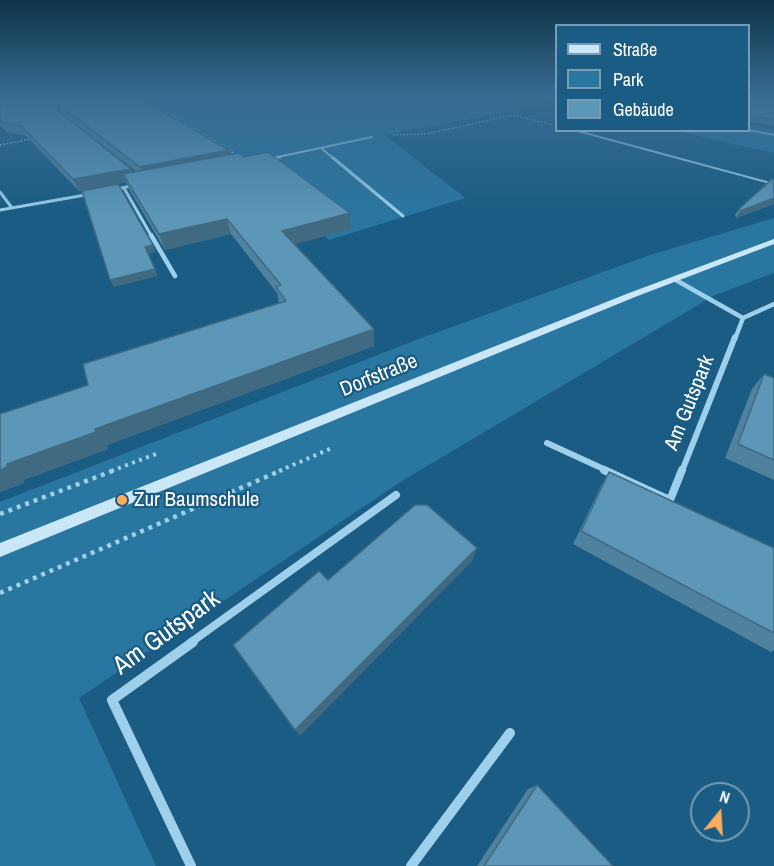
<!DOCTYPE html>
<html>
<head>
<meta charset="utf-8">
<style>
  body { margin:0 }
  #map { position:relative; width:774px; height:866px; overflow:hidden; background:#1a5c83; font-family:"Archivo Narrow",sans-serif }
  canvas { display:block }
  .legend { position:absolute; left:555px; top:24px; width:195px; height:108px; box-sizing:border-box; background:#1a5c83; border:2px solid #769db5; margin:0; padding:8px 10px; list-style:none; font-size:18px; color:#fff }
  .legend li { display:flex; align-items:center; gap:12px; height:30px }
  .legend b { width:30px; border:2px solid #769db5 }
  .north { position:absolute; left:690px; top:782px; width:60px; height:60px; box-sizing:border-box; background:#1a5c83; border:2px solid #769db5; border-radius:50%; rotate:18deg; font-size:16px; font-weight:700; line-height:24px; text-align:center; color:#fff }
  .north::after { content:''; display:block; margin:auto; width:21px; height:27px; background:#feae5a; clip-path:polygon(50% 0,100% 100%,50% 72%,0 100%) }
</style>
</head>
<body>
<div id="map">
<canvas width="774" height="866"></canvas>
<ul class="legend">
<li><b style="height:8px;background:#cae7f8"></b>Straße</li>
<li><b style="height:16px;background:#2976a0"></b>Park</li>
<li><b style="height:16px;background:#5c97b8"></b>Gebäude</li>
</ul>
<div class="north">N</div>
</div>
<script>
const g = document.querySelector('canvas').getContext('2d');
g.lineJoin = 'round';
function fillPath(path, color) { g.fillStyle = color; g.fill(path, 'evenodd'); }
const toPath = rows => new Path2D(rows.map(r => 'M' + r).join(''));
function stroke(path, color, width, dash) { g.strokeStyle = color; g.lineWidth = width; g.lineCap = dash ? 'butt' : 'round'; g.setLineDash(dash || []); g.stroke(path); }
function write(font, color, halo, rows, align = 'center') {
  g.font = font + ' "Archivo Narrow",sans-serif'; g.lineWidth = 4.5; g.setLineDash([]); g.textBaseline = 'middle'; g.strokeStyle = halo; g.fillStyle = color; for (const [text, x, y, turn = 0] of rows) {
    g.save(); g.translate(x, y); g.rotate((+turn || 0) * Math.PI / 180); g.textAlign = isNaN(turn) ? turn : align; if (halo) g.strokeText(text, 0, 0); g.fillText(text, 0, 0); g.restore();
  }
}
fillPath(toPath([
  [21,97,556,97,556,102,548,100,513,111,385,135,465,198,329,240,246,162,142,102,0,127,0,102],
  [749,124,774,130,774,153,677,131,748,130],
  [774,218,774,273,715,295,402,481,79,698,156,866,0,866,0,502,416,340,647,256]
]), '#2976a0');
stroke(toPath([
  [159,113,165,112,230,150,237,157],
  [393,135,426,134,513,115,554,125],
  [0,145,31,139]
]), '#9ed0eb', 1.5, [1.5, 2]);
stroke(toPath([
  [111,471,156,454],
  [279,471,332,448]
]), '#9ed0eb', 4, [3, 4.5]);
stroke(toPath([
  [0,514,115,470],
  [0,593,282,470]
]), '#9ed0eb', 4.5, [4, 5]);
stroke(toPath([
  [574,130,774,184]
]), '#9ed0eb', 2);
stroke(toPath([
  [748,130,774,135],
  [321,148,333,158],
  [273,158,372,137]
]), '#9ed0eb', 2);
stroke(toPath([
  [332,157,403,216],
  [269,159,280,157],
  [124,188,152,237],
  [113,190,135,185],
  [0,192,12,208],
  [0,210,91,194]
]), '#9ed0eb', 3);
stroke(toPath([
  [151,235,175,276],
  [674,279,743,318,735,339],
  [743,318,774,304]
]), '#9ed0eb', 4.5);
stroke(toPath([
  [547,443,608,471],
  [682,471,735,337]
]), '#9ed0eb', 6);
stroke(toPath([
  [604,470,667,499],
  [670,500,682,470],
  [190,643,396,495]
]), '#9ed0eb', 8);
stroke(toPath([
  [191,866,112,700,193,642],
  [411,866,510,733]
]), '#9ed0eb', 10);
fillPath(toPath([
  [774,239,774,244,635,297,0,557,0,543,629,293,774,239]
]), '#cae7f8');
fillPath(toPath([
  [0,97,137,97,351,229,294,244,374,346,107,445,108,449,23,480,24,483,0,492,88,385,279,303,277,293,231,234,165,250,129,189,126,182,79,191,26,136,7,132,0,125],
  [62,114,137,172,132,173,131,169],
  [748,97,774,97,774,126,748,121],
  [774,180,774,204,736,218,735,215,739,209],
  [764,374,774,378,774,480,725,458,752,389],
  [609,472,774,548,774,650,771,652,573,544,601,486],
  [537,785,613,866,477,866,528,789]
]), '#4f829e');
fillPath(toPath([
  [58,104,62,114,61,120,57,110],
  [229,150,231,161,145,178,140,167],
  [131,169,135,180,123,174,126,182,79,191,73,179],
  [774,198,774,204,736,218,740,211],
  [350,213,351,229,284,247,282,231],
  [227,219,231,234,165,250,159,234],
  [153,245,156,252,148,254,145,247],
  [155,269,158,276,114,287,110,280],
  [374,329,374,346,107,445,108,449,23,480,24,483,0,492,0,470,7,464,95,429],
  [477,548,473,560,300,736,295,730]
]), '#406a81');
const building = toPath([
  [0,97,137,97,229,150,140,167,58,104,57,110,131,169,73,179,21,126,2,122,0,121,0,97],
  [748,97,774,97,774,120,748,115,748,97],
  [268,152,350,213,282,231,374,329,95,429,96,432,7,464,7,467,0,470,0,414,88,385,83,364,286,301,276,287,281,285,227,219,159,234,123,174,238,153,244,157,268,152],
  [772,179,774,180,774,198,740,211,739,209,772,179],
  [118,184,153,245,145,247,155,269,110,280,82,191,118,184],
  [764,374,774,378,774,460,738,444,764,374],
  [609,472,774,548,774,633,581,531,609,472],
  [415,505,427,505,477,548,295,730,233,645,319,571,328,580,415,505],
  [537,785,613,866,484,866,537,785]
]);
fillPath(building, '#5c97b8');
stroke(building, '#406a81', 1.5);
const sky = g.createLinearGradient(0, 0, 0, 218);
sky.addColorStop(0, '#0e3348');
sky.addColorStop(0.44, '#386c93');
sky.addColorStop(1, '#386c9300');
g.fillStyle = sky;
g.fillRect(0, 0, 774, 218);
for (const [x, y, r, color] of [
  [122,500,6,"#feae5a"]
]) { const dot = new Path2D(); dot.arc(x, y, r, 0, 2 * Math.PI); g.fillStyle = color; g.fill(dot); stroke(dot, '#1a5c83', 2); }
write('21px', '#fff', '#1a5c83', [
  ["Dorfstraße",379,376,-22],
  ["Am Gutspark",690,403,-68]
]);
write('21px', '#fff', '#1a5c83', [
  ["Zur Baumschule",134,500]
], 'left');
write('26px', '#fff', '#1a5c83', [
  ["Am Gutspark",167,633,-36]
]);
</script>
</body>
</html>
